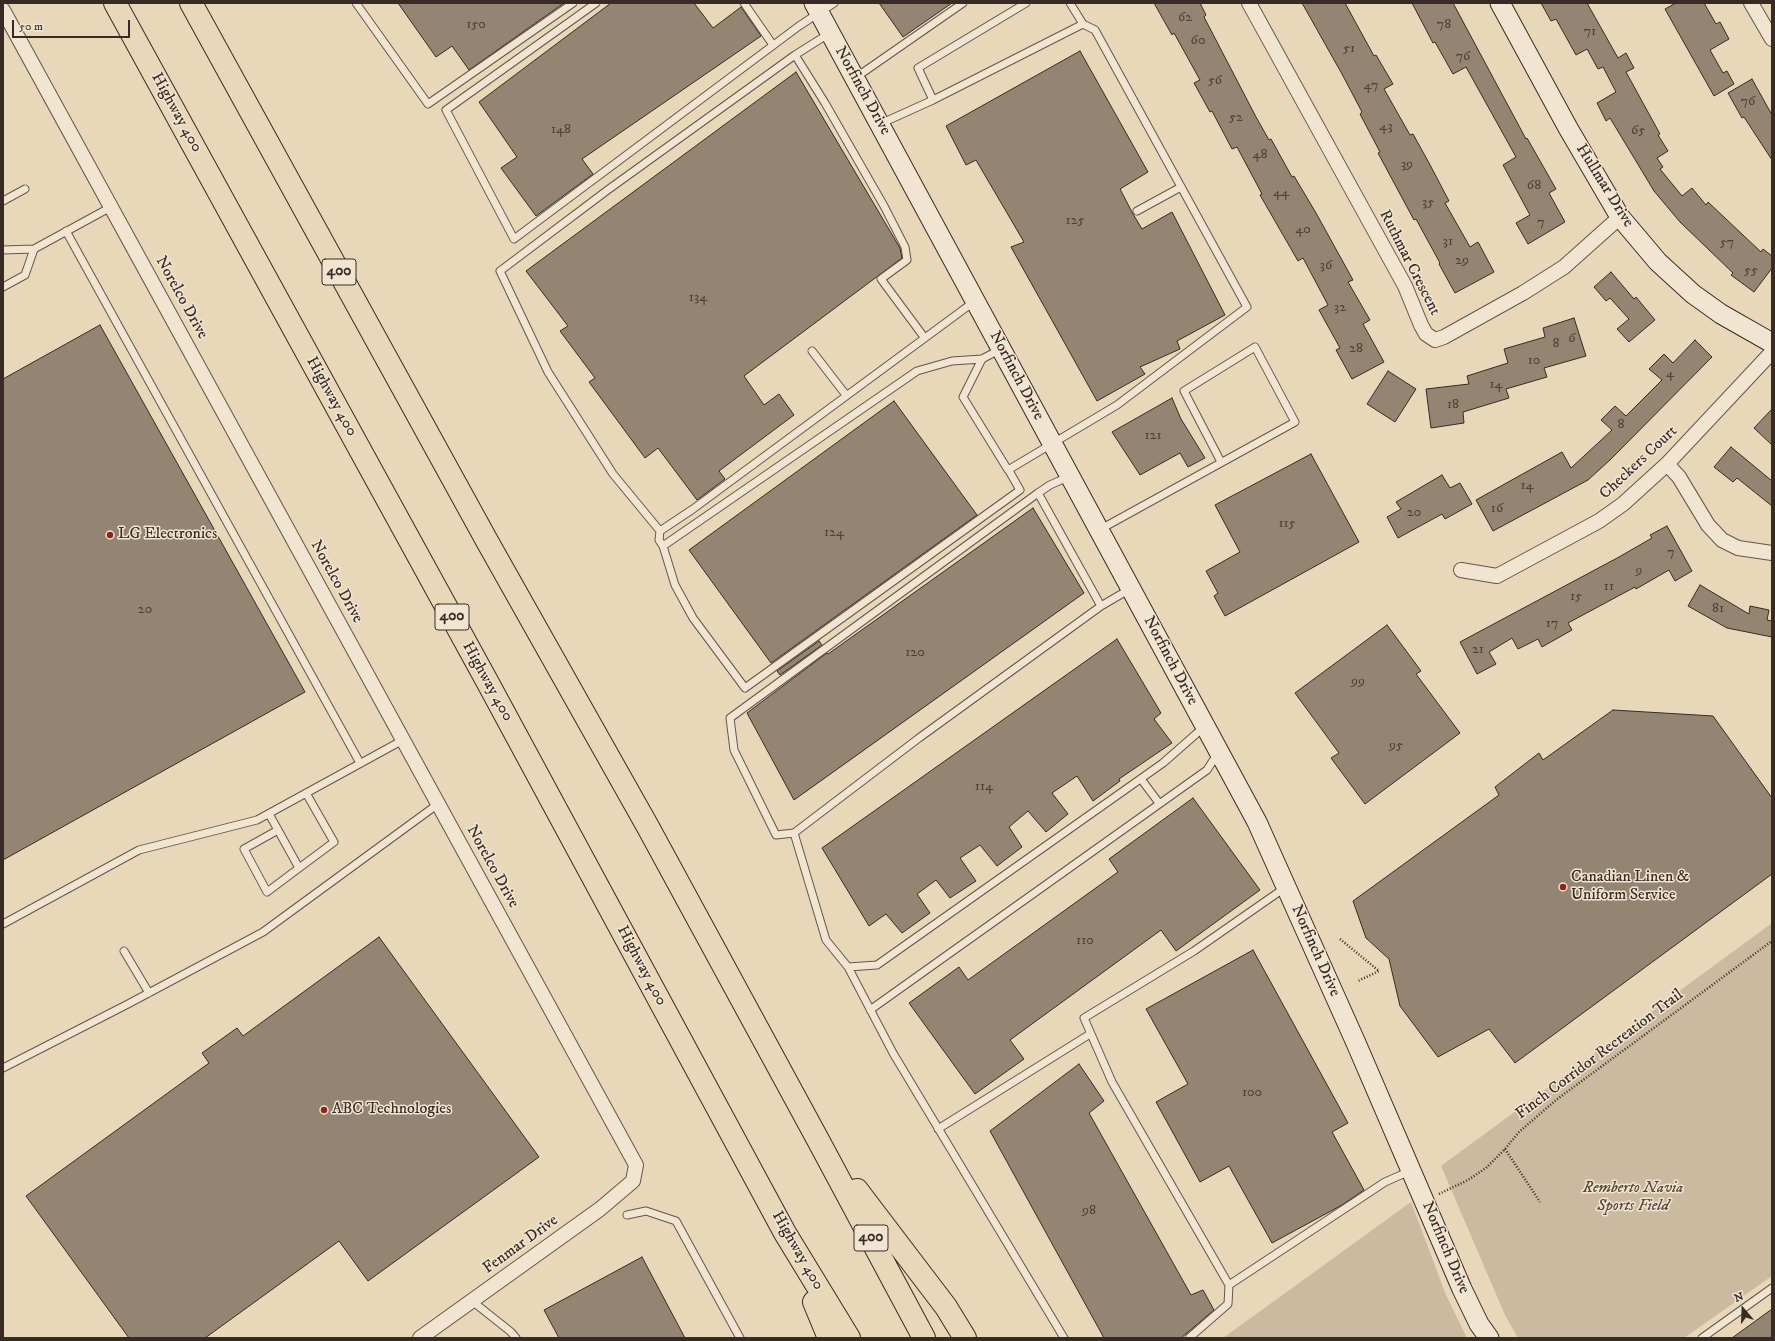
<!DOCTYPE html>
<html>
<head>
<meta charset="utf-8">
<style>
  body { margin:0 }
  #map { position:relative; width:1775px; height:1341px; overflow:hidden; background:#e9d7ba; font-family:"IM FELL DW Pica",serif }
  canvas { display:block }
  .frame { position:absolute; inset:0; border:4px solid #382a24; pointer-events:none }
  .north { position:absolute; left:1723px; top:1289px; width:40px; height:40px; -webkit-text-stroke:3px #f1e5d2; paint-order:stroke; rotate:341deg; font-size:11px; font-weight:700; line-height:16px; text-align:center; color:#382a24 }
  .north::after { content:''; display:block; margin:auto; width:14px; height:18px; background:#382a24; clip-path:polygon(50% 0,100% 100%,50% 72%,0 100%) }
  .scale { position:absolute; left:12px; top:20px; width:118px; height:18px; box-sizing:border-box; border:2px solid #382a24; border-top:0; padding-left:5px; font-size:12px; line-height:14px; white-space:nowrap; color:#382a24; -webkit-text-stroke:3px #f1e5d2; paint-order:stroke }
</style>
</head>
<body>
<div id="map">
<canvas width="1775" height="1341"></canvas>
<div class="frame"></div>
<div class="north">N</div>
<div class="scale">50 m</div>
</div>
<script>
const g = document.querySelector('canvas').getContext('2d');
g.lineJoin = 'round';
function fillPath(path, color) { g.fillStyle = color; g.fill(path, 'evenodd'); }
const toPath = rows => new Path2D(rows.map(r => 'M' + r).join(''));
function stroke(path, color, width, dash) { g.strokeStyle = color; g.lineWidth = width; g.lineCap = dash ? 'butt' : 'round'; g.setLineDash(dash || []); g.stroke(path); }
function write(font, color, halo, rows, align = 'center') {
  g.font = font + ' "IM FELL DW Pica",serif'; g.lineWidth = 3; g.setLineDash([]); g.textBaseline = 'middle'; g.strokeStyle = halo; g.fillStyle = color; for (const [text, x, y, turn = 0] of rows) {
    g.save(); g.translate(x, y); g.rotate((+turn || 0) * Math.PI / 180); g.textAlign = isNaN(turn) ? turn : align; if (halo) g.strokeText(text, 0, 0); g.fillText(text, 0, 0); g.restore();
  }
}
fillPath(toPath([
  [1772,923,1772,1276,1684,1338,1518,1338,1505,1315,1441,1166],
  [1411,1202,1446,1295,1467,1338,1223,1338]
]), '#cbbaa0');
const building = toPath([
  [398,3,564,3,469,70,452,46,436,57,398,3],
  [611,3,694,3,713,28,741,7,761,36,582,159,593,174,536,216,501,168,517,157,479,102,611,3],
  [879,3,952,3,903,37,879,3],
  [1154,3,1200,3,1206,15,1204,17,1256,117,1269,140,1271,139,1292,177,1294,176,1316,213,1353,280,1348,282,1370,320,1363,324,1384,362,1352,379,1336,350,1340,348,1319,310,1328,305,1303,258,1298,261,1260,195,1262,194,1237,147,1232,149,1212,111,1210,112,1194,83,1200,80,1174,33,1172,35,1154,3],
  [1302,3,1345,3,1374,56,1376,55,1393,84,1384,89,1410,135,1413,134,1429,163,1449,201,1445,203,1470,247,1478,242,1494,272,1455,293,1439,264,1440,263,1416,219,1414,220,1378,153,1380,152,1360,114,1362,112,1342,74,1302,3],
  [1412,3,1453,3,1526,139,1527,138,1556,189,1549,193,1565,222,1528,244,1516,223,1530,215,1503,165,1516,157,1466,67,1453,74,1435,42,1433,43,1412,3],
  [1541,3,1587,3,1618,58,1626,53,1634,68,1626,72,1660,134,1658,135,1668,151,1657,158,1663,167,1660,169,1682,196,1692,188,1706,205,1708,202,1761,252,1763,249,1772,256,1772,268,1754,292,1731,275,1733,273,1680,222,1654,191,1610,118,1606,121,1597,103,1616,92,1603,67,1598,69,1587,49,1576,55,1556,19,1551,21,1541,3],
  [1676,3,1704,3,1716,24,1720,22,1729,39,1710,50,1723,73,1727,71,1734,84,1714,96,1665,9,1676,3],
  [1080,51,1148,172,1120,189,1133,214,1142,229,1172,212,1225,315,1177,341,1180,349,1140,367,1145,374,1097,401,1011,247,1024,242,976,160,966,165,946,126,1080,51],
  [796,72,900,248,902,258,744,376,764,405,779,394,794,415,719,471,725,479,697,500,658,448,645,458,589,382,595,378,560,331,568,326,526,271,796,72],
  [1752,79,1772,115,1772,160,1744,117,1742,118,1728,93,1752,79],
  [1611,272,1634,299,1636,297,1655,320,1629,342,1617,329,1629,319,1610,298,1606,301,1594,287,1611,272],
  [1574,318,1586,356,1544,368,1547,377,1506,389,1509,398,1463,412,1464,423,1431,428,1426,389,1469,384,1467,376,1508,363,1504,349,1545,337,1543,328,1574,318],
  [100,325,305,692,3,860,3,379,100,325],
  [1695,340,1712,357,1610,460,1588,480,1493,531,1476,500,1562,452,1571,468,1612,430,1601,420,1615,406,1626,416,1662,380,1649,369,1664,354,1673,363,1695,340],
  [1388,371,1416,389,1395,422,1367,404,1388,371],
  [1172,398,1181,419,1205,458,1188,467,1180,453,1140,475,1112,432,1172,398],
  [894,401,977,515,771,663,689,550,894,401],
  [1772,409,1772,445,1754,428,1772,409],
  [1731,447,1772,481,1772,506,1737,478,1733,482,1714,467,1731,447],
  [1311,454,1359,542,1225,616,1214,596,1218,593,1206,571,1240,552,1215,505,1311,454],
  [1442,475,1450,488,1460,483,1472,504,1445,519,1442,514,1398,538,1387,517,1401,509,1396,502,1442,475],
  [1033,508,1084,593,794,800,747,713,827,653,828,654,1033,508],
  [1667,526,1692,571,1675,581,1669,570,1636,589,1635,587,1568,623,1572,630,1542,647,1538,639,1518,649,1512,638,1489,652,1496,664,1477,674,1460,642,1619,557,1652,538,1650,535,1667,526],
  [1700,585,1749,614,1750,606,1769,610,1767,620,1772,621,1772,637,1727,628,1688,606,1700,585],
  [1387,625,1421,671,1416,674,1460,733,1365,804,1331,758,1339,753,1295,693,1387,625],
  [1117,639,1161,713,1154,719,1172,743,1119,779,1120,781,1093,801,1077,776,1052,793,1068,814,1046,832,1028,811,1009,827,1022,847,997,866,980,845,960,858,976,881,950,898,936,880,917,894,930,913,902,933,886,914,869,926,822,848,1117,639],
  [819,641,822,645,780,675,777,671,819,641],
  [1613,710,1713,716,1772,798,1772,874,1515,1063,1489,1029,1438,1057,1400,1006,1389,959,1366,938,1353,901,1499,795,1495,787,1539,753,1543,760,1613,710],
  [1193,798,1260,890,1176,951,1161,930,1010,1040,1024,1059,975,1094,909,1003,959,967,968,980,1118,872,1109,859,1193,798],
  [379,937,539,1157,368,1281,339,1241,205,1338,129,1338,26,1196,209,1063,202,1053,237,1028,243,1036,379,937],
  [1253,950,1348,1123,1332,1132,1364,1190,1342,1205,1272,1243,1229,1166,1200,1182,1156,1102,1188,1084,1146,1009,1253,950],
  [1079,1064,1104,1101,1089,1113,1191,1295,1203,1290,1214,1310,1181,1338,1104,1338,990,1131,1079,1064],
  [642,1257,685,1338,559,1338,544,1310,642,1257],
  [1772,1309,1772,1338,1732,1338,1772,1309]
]);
fillPath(building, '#948472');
stroke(building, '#382a24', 1);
const lane = toPath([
  [356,3,428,104,573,3],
  [596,3,446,110,514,239,799,26,834,3],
  [744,3,773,45],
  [830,33,795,55,825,103,884,206,905,247,907,260,881,279,924,337],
  [795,55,609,189,500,271,548,372,613,474,660,531,693,509,975,301],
  [855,78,963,3],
  [933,100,1083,24],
  [880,124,933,100,918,68,1026,3],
  [3,201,25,189],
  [1137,211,1181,187],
  [66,231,360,763],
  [3,250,34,249,111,207],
  [3,287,25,275,34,249],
  [812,351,846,395],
  [982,359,963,397,1008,470,1117,405,1247,307,1095,30,1083,24,1070,3],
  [1038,493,730,718,734,750,776,835,794,833,919,738,1101,606,1038,493,1050,485,1070,476],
  [1099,530,1295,422,1255,347,1184,391,1221,462],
  [660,531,659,540,663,546,917,371,952,361,982,359,1001,349],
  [663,546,675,585,693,618,745,688,1020,490,1008,469],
  [1101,606,1130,589],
  [1141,779,1159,803],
  [269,814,278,830],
  [794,833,826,940,848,967,877,965,1163,763,1204,727],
  [299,868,278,830,244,849,267,892,299,868,334,842,306,793],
  [3,924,139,850,257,820,403,740],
  [124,951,149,993],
  [848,967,893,1053,1064,1338],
  [870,1010,1207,770,1218,753],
  [3,1068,128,1004,263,932,438,804],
  [938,1129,1090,1034],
  [627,1215,646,1211,676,1221,740,1338],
  [1229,1285,1112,1082,1084,1018,1194,951,1286,887],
  [472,1301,511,1332,516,1338],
  [1189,1338,1228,1304,1229,1285,1385,1182,1410,1171],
  [1702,1338,1772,1288]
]);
const street = toPath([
  [1249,3,1405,286,1421,325,1426,334,1435,340,1444,337,1523,293,1564,267,1620,217],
  [1751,3,1772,39],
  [3,10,636,1165,633,1181,600,1209,420,1338],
  [1667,464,1679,477,1708,525,1722,540,1738,548,1772,553],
  [1461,570,1497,576,1599,521,1623,504,1667,464,1772,352]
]);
const secondary = toPath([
  [814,3,1257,822,1356,1043,1462,1289,1479,1324,1489,1338],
  [1500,3,1568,128,1620,217,1658,262,1693,294,1721,314,1772,343]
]);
const highway = toPath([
  [115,3,488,683,785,1233,849,1338],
  [191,3,487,541,648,827,817,1138,924,1338],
  [857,1190,946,1307,965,1338],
  [814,1302,829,1338]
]);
stroke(lane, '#64554a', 9);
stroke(street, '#64554a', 16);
stroke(secondary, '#382a24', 21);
stroke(highway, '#382a24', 24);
stroke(toPath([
  [1340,939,1379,971,1358,981],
  [1505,1149,1540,1202],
  [1439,1194,1468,1180,1486,1168,1505,1149,1519,1132,1556,1100,1772,941]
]), '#382a24', 2.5, [1, 2]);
stroke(lane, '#f1e5d2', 7);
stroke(street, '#f1e5d2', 14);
stroke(secondary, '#f1e5d2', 19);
stroke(highway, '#e9d7ba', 22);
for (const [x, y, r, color] of [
  [110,535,4,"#8f2418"],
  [1563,887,4,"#8f2418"],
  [324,1110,4,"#8f2418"]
]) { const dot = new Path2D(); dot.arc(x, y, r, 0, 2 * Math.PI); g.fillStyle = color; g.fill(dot); stroke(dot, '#f1e5d2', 1.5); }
write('14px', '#4f4038', null, [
  ["62",1185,18],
  ["150",476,25],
  ["78",1444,25],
  ["71",1590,32],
  ["60",1198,41],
  ["51",1349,49],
  ["76",1463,57],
  ["56",1215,81],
  ["47",1371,86],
  ["76",1748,102],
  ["52",1236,118],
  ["43",1386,127],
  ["148",561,130],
  ["65",1638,131],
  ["48",1260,155],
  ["39",1407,165],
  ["68",1534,186],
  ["44",1281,193],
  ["35",1428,203],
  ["125",1075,221],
  ["7",1541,223],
  ["40",1303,230],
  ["31",1448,242],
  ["57",1727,243],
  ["29",1462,261],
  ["36",1326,266],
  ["55",1751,271],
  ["134",698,298],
  ["32",1340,308],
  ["6",1572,339],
  ["8",1556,344],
  ["28",1356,349],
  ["10",1534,361],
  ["4",1670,374],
  ["14",1496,385],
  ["18",1453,405],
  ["8",1621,425],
  ["121",1153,436],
  ["14",1527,486],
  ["16",1497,509],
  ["20",1414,513],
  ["115",1287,524],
  ["124",834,533],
  ["7",1671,553],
  ["9",1639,571],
  ["11",1609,587],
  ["15",1576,597],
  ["81",1718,609],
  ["20",145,610],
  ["17",1552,624],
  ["21",1478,650],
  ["120",915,653],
  ["99",1358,682],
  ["95",1396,746],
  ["114",984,787],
  ["110",1085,941],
  ["100",1252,1093],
  ["98",1089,1211]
]);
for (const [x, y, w] of [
  [339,272,34],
  [452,617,34],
  [871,1238,34]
]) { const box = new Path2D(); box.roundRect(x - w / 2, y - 13, w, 26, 3); g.fillStyle = '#f1e5d2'; g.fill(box); stroke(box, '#382a24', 1); }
write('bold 15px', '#382a24', null, [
  ["400",339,272],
  ["400",452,617],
  ["400",871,1238]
]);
write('16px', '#382a24', '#f1e5d2', [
  ["Norfinch Drive",862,91,61],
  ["Highway 400",176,113,61],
  ["Hullmar Drive",1604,186,58],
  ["Ruthmar Crescent",1409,263,63],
  ["Norelco Drive",181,298,61],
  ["Norfinch Drive",1016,376,62],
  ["Highway 400",331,397,61],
  ["Checkers Court",1639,463,-43],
  ["Norelco Drive",336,582,61],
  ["Norfinch Drive",1170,661,62],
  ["Highway 400",487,682,61],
  ["Norelco Drive",492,867,61],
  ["Norfinch Drive",1315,951,66],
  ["Highway 400",641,966,62],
  ["Finch Corridor Recreation Trail",1600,1055,-37],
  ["Fenmar Drive",521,1245,-36],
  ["Norfinch Drive",1445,1248,67],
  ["Highway 400",797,1251,60]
]);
write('16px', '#382a24', '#f1e5d2', [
  ["LG Electronics",118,535],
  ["Canadian Linen &",1571,878],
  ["Uniform Service",1571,896],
  ["ABC Technologies",332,1110]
], 'left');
write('italic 16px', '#55473d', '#f1e5d2', [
  ["Remberto Navia",1633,1189],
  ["Sports Field",1633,1207]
]);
</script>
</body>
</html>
